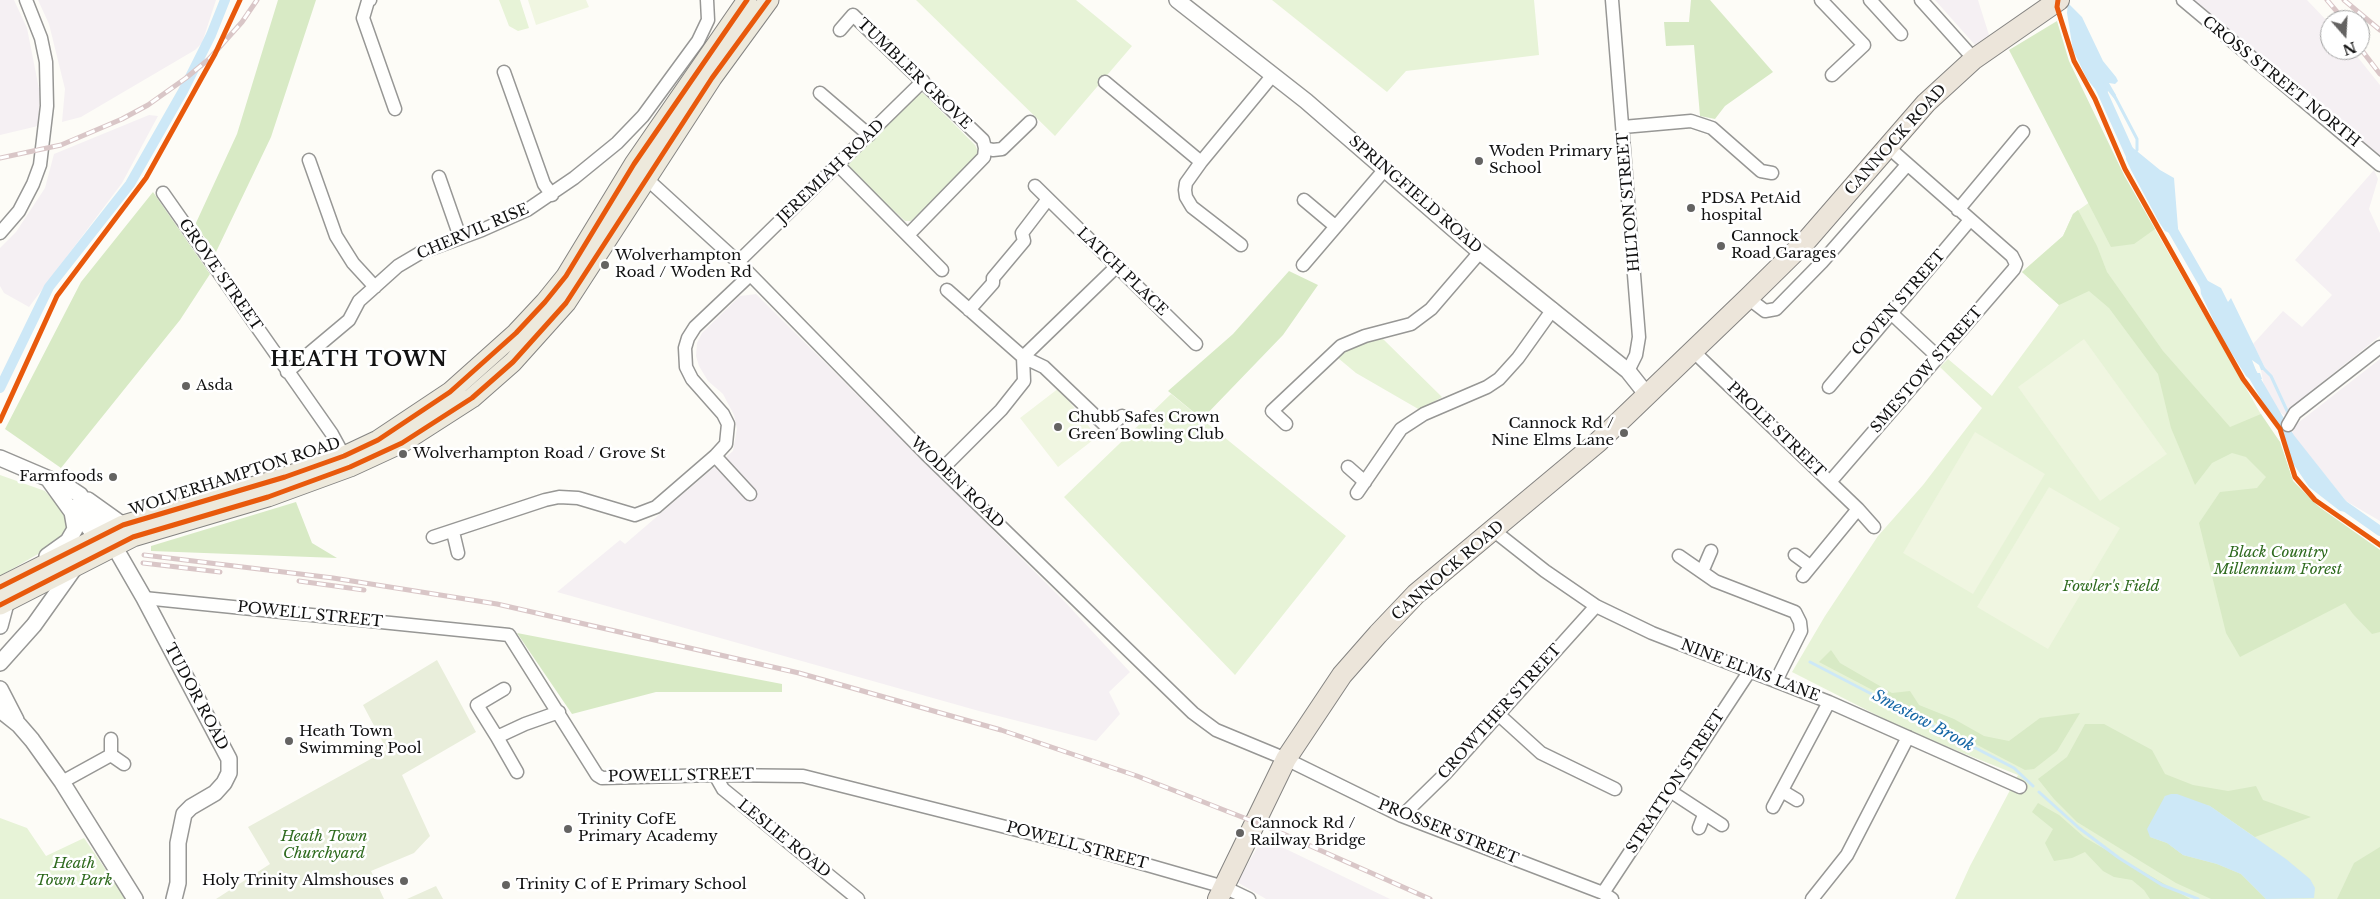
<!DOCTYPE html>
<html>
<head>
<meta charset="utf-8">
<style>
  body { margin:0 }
  #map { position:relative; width:2380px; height:899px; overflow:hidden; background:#fdfcf7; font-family:"Libre Baskerville",serif }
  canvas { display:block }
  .north { position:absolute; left:2320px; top:10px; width:50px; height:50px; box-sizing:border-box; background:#fff; border:1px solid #a0a0a0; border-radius:50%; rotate:161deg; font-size:14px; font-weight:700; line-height:20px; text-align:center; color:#111 }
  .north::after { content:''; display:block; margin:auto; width:18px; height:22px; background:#646362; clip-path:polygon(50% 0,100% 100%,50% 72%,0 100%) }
</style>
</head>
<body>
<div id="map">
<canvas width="2380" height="899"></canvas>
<div class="north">N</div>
</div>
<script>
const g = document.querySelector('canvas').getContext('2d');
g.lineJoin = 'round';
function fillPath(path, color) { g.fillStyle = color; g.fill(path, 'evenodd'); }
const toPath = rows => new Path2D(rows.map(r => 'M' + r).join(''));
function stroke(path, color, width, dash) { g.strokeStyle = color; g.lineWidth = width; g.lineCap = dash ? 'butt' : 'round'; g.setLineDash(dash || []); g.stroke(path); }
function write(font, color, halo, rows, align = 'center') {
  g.font = font + ' "Libre Baskerville",serif'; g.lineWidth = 5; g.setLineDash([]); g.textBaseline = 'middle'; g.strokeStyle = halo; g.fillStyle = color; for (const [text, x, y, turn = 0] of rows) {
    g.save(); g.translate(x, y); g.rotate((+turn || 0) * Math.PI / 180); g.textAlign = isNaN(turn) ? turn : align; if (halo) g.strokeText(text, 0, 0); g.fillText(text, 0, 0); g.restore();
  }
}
fillPath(toPath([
  [0,0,14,0,27,28,40,94,38,126,0,135],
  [38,0,216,0,202,43,195,50,81,117,62,122,65,89,49,24],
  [1935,0,1978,0,1989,35,1975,45],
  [2193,0,2307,0,2330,24,2330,50,2352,50,2380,85,2380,157],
  [149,115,158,116,122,183,29,307,4,293,0,286,0,248,16,232,45,188,54,154],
  [2374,170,2378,179,2369,209,2380,233,2380,336,2290,408,2286,417,2280,412,2264,387,2261,370,2266,370,2253,344,2283,311,2302,327,2332,295,2295,260],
  [756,294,1065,602,1130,672,1109,692,1120,714,1096,741,979,711,557,592,620,540,625,544,733,451,737,429,734,415,723,394,708,381,699,366,696,356,697,343,702,333,740,296],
  [2380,359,2380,521,2346,501,2292,434,2294,426],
  [1263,838,1390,899,1266,899,1237,882]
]), '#f5f0f3');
fillPath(toPath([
  [499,0,520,0,529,28,518,31,509,26],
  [916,0,1076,0,1132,46,1055,136],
  [1272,0,1534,0,1539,55,1406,71,1387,92],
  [923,93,975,145,978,151,976,158,911,221,905,221,849,170,848,164,919,94],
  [2125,177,2270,430,2280,442,2293,481,2315,504,2380,550,2380,899,1955,899,1970,866,2018,775,1910,732,1792,672,1825,616,1878,536,1923,485,1982,408,1940,367,1948,359,1992,396,2059,305,2022,272,2063,236,2073,214],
  [1383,339,1442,397,1420,410,1356,373,1338,358,1349,348,1374,340],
  [1171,394,1346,536,1235,675,1064,497],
  [0,475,45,491,63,511,69,530,64,539,0,576],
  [0,818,27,828,46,856,84,838,126,899,0,899]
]), '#e7f3d7');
fillPath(toPath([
  [278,0,316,0,271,137,216,252,195,225,237,134],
  [1691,0,1710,0,1773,72,1725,106,1715,119,1700,116,1694,45,1666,46,1664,22,1689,22],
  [2057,21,2069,61,2125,177,2155,229,2134,244,2111,247,2009,50],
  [153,192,210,274,180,320,61,468,5,429,81,282],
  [2078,210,2097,246,2107,272,2163,351,2230,427,2261,414,2280,442,2293,481,2319,507,2380,550,2380,632,2372,634,2353,614,2345,603,2240,657,2226,633,2199,523,2220,492,2257,488,2266,477,2246,457,2232,453,2212,463,2195,485,2171,428,2158,374,2109,308,2089,291,2059,305,2022,272,2063,236,2073,214],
  [1289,271,1318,285,1283,335,1202,419,1168,391,1233,334],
  [296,502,312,543,337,558,151,551,151,546],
  [517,633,782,684,782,692,656,692,572,714],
  [1831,650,1840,663,1892,693,1910,691,1919,705,1954,719,1984,736,2009,741,2040,718,2080,713,2057,751,2034,769,2025,770,1819,662],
  [2085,724,2104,724,2152,750,2165,774,2193,785,2228,791,2256,786,2263,800,2311,817,2255,837,2210,806,2165,796,2150,837,2167,843,2183,855,2217,864,2241,874,2266,899,2211,899,2176,883,2077,822,2054,799,2038,779,2067,757],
  [2038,803,2059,815,2084,837,2190,899,2150,899,2144,890,2132,880,2114,877,2103,871,2085,852,2072,858,2054,861,2045,843,2053,829,2032,812],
  [2380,847,2380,899,2337,899,2354,863]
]), '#d8eac5');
fillPath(toPath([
  [437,660,476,732,402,775,430,836,414,853,371,871,384,899,216,899,270,864,248,827,387,750,363,705],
  [436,886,443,899,407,899]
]), '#e9eedb');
fillPath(toPath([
  [528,0,586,0,589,7,536,25],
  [2084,339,2167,454,2100,501,2018,387],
  [1059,388,1097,437,1058,467,1020,418],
  [1975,432,2045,474,1973,594,1903,553],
  [2049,487,2120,528,2048,649,1977,607]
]), '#f0f6e1');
fillPath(toPath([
  [2068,3,2082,17,2103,61,2116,77,2118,81,2115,84,2109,83,2116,95,2116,101,2108,91,2105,98,2099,94,2087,79,2073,50,2067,13],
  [2127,143,2160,170,2174,178,2178,228,2176,236,2165,231,2159,222,2131,170,2126,159],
  [2199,276,2221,288,2228,302,2231,298,2266,370,2261,370,2259,365,2252,360,2257,373,2260,373,2262,379,2252,381,2246,376,2222,338,2201,294],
  [2283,428,2289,429,2346,501,2353,513,2340,511,2309,487,2292,462,2283,433],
  [2171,794,2177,794,2210,806,2286,859,2310,879,2315,888,2314,898,2266,899,2241,874,2217,864,2183,855,2167,843,2150,837,2147,829,2165,796]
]), '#cde8f7');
stroke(toPath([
  [2114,95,2137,139,2137,150,2135,153],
  [2262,367,2271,376,2289,415],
  [1810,662,2014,768,2033,786],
  [2039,792,2079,828,2119,858,2162,885,2198,899]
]), '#cde8f7', 3);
stroke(toPath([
  [2099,85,2131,156],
  [2170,225,2205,286],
  [2250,370,2289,437],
  [0,388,49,287,130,184,183,91,211,35,225,0],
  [2343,505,2380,531]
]), '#cde8f7', 10);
const minor = toPath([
  [370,0,368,1,363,18,395,109],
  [1612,0,1639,337,1636,355,1628,371],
  [1821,0,1864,45,1832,75],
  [1870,0,1901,34],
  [1921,0,1974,59],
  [2183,0,2380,165],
  [840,30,853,15,983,140,985,148,984,157,908,235],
  [504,72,544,184,552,195],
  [1105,82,1201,162],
  [820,93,869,135],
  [1623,127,1691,121,1712,128,1761,171,1772,173],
  [985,148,993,150,1002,149,1030,122],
  [309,160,336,236,353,263,375,287],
  [838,165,942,270],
  [439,177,460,237],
  [647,179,738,262,926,454,1193,713,1216,730,1286,759,1402,816,1603,893,1612,899],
  [1035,186,1196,344],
  [163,193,332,434,344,456],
  [1304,200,1335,226],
  [1958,210,2023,132],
  [0,233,19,211,33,184,40,165,47,106,46,62,41,38,26,0],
  [1241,245,1192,207,1186,197,1185,190,1186,183,1201,162,1272,76],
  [738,262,923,81],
  [1303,265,1386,168],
  [947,290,1023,357,1044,367,1108,428,1122,416],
  [1748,298,1765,311,1776,309,1822,262,1907,165],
  [969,310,993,283,993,278,1024,241,1022,233,1048,199],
  [1891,313,1938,357],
  [1693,351,1858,509,1803,576],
  [287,372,349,320,359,301,398,266,420,253,482,230,527,210,574,178,617,143,643,116,698,41,708,20,707,0],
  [1829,387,1970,220],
  [1286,424,1272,411,1341,346,1365,336,1411,324,1431,309,1480,252],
  [2288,425,2295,413,2380,347],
  [715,456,750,494],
  [1348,467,1365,482],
  [942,469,1001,410,1024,381,1023,357,1116,267],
  [1830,482,2014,269,2016,264,2012,256,1888,147],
  [1357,493,1401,429,1424,414,1487,387,1499,379,1518,358,1553,309],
  [1858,509,1874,527],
  [1493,530,1545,571,1596,606,1652,633,1829,702,2020,787],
  [453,532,458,553],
  [433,537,545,500,559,497,578,498,635,515,656,507,715,456,726,444,728,424,723,414,692,379,686,367,685,348,688,338,695,327,750,275],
  [1795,555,1810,566],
  [1679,556,1715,581,1795,612,1800,622,1801,631,1776,681],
  [1702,572,1711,551],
  [144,598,509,635,597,775,602,778,715,775,803,776,1081,846,1224,887,1249,899],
  [504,689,477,705,497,737,525,724,559,712],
  [1498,714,1541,753,1615,789],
  [497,737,517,772],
  [111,739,111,755,124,764],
  [715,775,723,789,858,899],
  [62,782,111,755],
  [1670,791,1722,825],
  [1782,791,1797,800],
  [1773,807,1829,702],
  [1402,816,1445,774,1596,606],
  [1699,828,1704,815],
  [1603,893,1749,672],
  [1812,899,1847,855,1908,737]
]);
const tertiary = toPath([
  [1177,0,1306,101,1480,252,1628,371,1647,395],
  [0,458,68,487,80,495,106,532,144,598,229,759,229,773,224,783,215,793,191,807,184,814,178,843,178,883,174,899],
  [88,500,123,525],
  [74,507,100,543,105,544],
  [47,556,68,541,75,529,72,512,49,480],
  [0,626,8,596],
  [0,663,34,625,76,566],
  [0,689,16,720],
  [0,710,19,725,32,740,62,782,135,899]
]);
const primary = toPath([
  [0,587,123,525,285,477,344,456,378,440,450,392,516,333,545,302,566,276,634,164,747,0],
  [0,605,133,537,268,497,350,467,402,443,472,398,513,362,566,303,712,78,769,0]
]);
const trunk = toPath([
  [1218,899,1286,759,1342,675,1378,634,1416,594,1598,442,1748,298,1807,240,1926,103,1974,59,2059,0]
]);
stroke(minor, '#979795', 15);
stroke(tertiary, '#979795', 18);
stroke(primary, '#858482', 21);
stroke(trunk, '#858482', 22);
stroke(minor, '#fffffe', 12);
stroke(tertiary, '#fffffe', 15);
stroke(primary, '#ede9dc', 19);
stroke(trunk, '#ece5da', 20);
const rail = toPath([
  [2327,0,2344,20],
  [2344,0,2380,30],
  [2360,48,2380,74],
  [0,158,61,145,122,119,148,105,186,78,209,59,242,22,257,0],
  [144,555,333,578,497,604,799,673,1001,730,1137,776,1270,828,1430,899],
  [143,563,220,572],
  [299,581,364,590]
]);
stroke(rail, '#d9c6c7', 5);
stroke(rail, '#fff', 3, [9]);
stroke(toPath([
  [2058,0,2057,7,2074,61,2095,99,2125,169,2243,379,2280,429,2295,477,2315,500,2380,545],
  [0,421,57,296,146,178,215,54,240,0],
  [0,587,123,525,285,477,344,456,378,440,450,392,516,333,545,302,566,276,634,164,747,0],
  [0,605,133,537,268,497,350,467,402,443,472,398,513,362,566,303,712,78,769,0]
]), '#e8590c', 5);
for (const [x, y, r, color] of [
  [1479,161,5,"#646362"],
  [1691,208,5,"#646362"],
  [1721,246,5,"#646362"],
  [605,265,5,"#646362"],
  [186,386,5,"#646362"],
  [1058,427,5,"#646362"],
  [1624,433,5,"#646362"],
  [403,454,5,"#646362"],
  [113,477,5,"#646362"],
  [289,741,5,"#646362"],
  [568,829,5,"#646362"],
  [1240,833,5,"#646362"],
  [404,881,5,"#646362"],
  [506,885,5,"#646362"]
]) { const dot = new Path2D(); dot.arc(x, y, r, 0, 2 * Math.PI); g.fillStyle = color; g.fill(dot); stroke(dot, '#fff', 2); }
write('15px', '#111', '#fff', [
  ["TUMBLER GROVE",914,74,44],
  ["CROSS STREET NORTH",2281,82,39],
  ["CANNOCK ROAD",1896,140,-48],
  ["JEREMIAH ROAD",831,172,-44],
  ["SPRINGFIELD ROAD",1415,195,41],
  ["HILTON STREET",1629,202,-95],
  ["CHERVIL RISE",473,232,-23],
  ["LATCH PLACE",1122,272,44],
  ["GROVE STREET",220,275,55],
  ["COVEN STREET",1899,303,-49],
  ["SMESTOW STREET",1927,370,-49],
  ["PROLE STREET",1776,430,44],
  ["WOLVERHAMPTON ROAD",235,477,-18],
  ["WODEN ROAD",957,483,44],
  ["CANNOCK ROAD",1448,571,-41],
  ["POWELL STREET",310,615,6],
  ["NINE ELMS LANE",1750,671,21],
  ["TUDOR ROAD",196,697,62],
  ["CROWTHER STREET",1500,712,-48],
  ["POWELL STREET",681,776,-1],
  ["STRATTON STREET",1676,782,-57],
  ["PROSSER STREET",1448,832,22],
  ["LESLIE ROAD",784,839,39],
  ["POWELL STREET",1077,846,15]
]);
write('15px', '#111', '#fff', [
  ["Woden Primary",1489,152],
  ["School",1489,169],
  ["PDSA PetAid",1701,199],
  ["hospital",1701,216],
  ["Cannock",1731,237],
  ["Road Garages",1731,254],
  ["Wolverhampton",615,256],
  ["Road / Woden Rd",615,273],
  ["Asda",196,386],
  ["Chubb Safes Crown",1068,418],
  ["Green Bowling Club",1068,435],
  ["Cannock Rd /",1614,424,"right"],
  ["Nine Elms Lane",1614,441,"right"],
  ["Wolverhampton Road / Grove St",413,454],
  ["Farmfoods",103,477,"right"],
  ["Heath Town",299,732],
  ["Swimming Pool",299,749],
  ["Trinity CofE",578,820],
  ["Primary Academy",578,837],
  ["Cannock Rd /",1250,824],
  ["Railway Bridge",1250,841],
  ["Holy Trinity Almshouses",394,881,"right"],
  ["Trinity C of E Primary School",516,885]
], 'left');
write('italic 15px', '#2f6b1f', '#fff', [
  ["Black Country",2278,553],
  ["Millennium Forest",2278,570],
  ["Fowler's Field",2111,587],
  ["Heath Town",324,837],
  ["Churchyard",324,854],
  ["Heath",74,864],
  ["Town Park",74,881]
]);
write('italic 16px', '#1768a6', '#fff', [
  ["Smestow Brook",1923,721,28]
]);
g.letterSpacing = '1px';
write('bold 20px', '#111', '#fff', [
  ["HEATH TOWN",359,360]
]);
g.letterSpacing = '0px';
</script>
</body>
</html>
